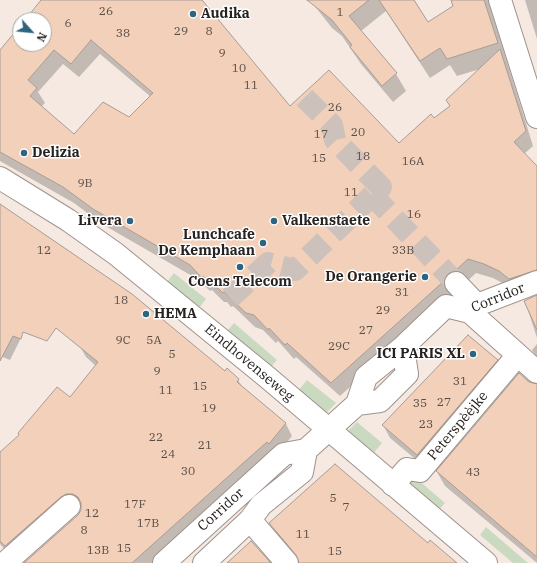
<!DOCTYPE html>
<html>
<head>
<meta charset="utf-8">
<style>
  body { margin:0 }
  #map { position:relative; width:537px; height:563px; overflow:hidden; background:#f5e9e2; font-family:"IBM Plex Serif",serif }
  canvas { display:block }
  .north { position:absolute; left:12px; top:12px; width:40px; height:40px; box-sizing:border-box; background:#fff; border:1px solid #a8a7a5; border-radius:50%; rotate:117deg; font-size:11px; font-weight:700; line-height:16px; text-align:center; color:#26221f }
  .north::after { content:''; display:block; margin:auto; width:14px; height:18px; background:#2d647f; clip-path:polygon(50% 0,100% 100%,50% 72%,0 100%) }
</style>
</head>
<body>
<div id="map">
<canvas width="537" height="563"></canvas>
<div class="north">N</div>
</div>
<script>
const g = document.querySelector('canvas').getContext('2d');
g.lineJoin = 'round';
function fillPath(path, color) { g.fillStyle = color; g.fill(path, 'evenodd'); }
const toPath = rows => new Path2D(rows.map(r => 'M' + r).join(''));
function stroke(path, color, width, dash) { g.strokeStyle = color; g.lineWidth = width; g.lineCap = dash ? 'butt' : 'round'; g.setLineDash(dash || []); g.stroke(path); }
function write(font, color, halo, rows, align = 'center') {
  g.font = font + ' "IBM Plex Serif",serif'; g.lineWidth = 3; g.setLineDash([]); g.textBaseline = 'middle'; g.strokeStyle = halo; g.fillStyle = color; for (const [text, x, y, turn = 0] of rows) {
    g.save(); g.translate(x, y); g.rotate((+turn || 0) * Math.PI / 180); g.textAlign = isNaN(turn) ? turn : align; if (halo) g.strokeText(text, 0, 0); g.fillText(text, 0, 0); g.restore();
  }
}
fillPath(toPath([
  [174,273,206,299,199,308,167,282],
  [234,323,277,360,270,368,227,331],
  [307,380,336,403,324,415,298,391],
  [357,422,382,443,372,455,346,433],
  [410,473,445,503,438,511,403,481],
  [486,527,528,563,513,563,480,535]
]), '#cadac1');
fillPath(toPath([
  [43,0,201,0,290,108,399,145,451,107,480,69,457,76,450,65,430,78,386,11,361,31,396,74,406,91,393,102,361,64,342,36,332,28,310,0,414,0,428,23,454,6,452,0,488,0,533,146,524,154,537,168,537,286,508,286,493,278,476,273,463,285,456,288,452,295,340,396,296,357,294,359,278,341,276,343,263,330,255,327,233,306,231,307,227,302,224,302,212,290,210,291,199,280,102,224,74,203,0,161,0,51,20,27,20,44,44,44,44,20,26,20],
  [100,54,151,97,129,119,74,135,41,107,45,103,38,92,63,64,79,77],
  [525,0,537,0,537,39],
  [0,206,225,372,238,380,243,388,286,424,292,436,276,455,256,468,152,563,25,563,78,516,82,511,81,506,74,505,12,558,0,544,0,454,70,399,96,366,86,357,79,345,82,334,0,305],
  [537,296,537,338,525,301],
  [0,326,21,338,10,360,0,356],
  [537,344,537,358,532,350],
  [497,360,504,373,425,467,390,438,383,425],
  [519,374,534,385,537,385,537,563,445,486,437,472],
  [271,523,428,545,454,563,300,563,279,538]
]), '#0003');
const building = toPath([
  [41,0,202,0,290,106,329,70,399,143,431,114,434,118,450,106,446,100,500,49,526,131,514,142,537,166,537,270,509,279,499,271,484,264,468,259,455,271,448,274,444,281,331,383,287,343,285,345,269,328,268,330,254,315,246,313,224,292,223,293,218,288,215,288,203,276,202,278,190,265,93,209,63,187,0,152,0,50,20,26,20,44,44,44,44,20,25,20,41,0],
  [91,40,153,93,129,117,103,102,74,134,30,96,37,88,28,80,54,50,71,64,91,40],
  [307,0,369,0,349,16,397,73,382,86,350,47,352,45,332,20,307,0],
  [379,0,414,0,428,22,453,6,451,0,484,0,498,43,447,59,440,48,420,61,379,0],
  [0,204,132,294,225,371,227,368,239,379,237,382,286,423,269,444,267,442,250,457,132,563,24,563,78,515,81,510,81,503,78,497,73,494,66,494,61,497,5,546,0,541,0,452,19,435,18,433,57,387,70,397,98,362,56,328,47,341,23,332,21,339,13,336,0,361,0,204],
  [537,295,537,330,524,301,537,295],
  [468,335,498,360,417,455,382,425,468,335],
  [519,373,529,382,537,384,537,557,436,471,519,373],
  [335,464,428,543,430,540,457,563,299,563,296,555,269,523,335,464],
  [251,541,271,563,227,563,251,541]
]);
fillPath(building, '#f2d0ba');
stroke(building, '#a89c95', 1);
stroke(toPath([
  [372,195,456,283],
  [230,298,268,263,295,270,381,187,335,140,332,125,297,90]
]), '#ccc1bb', 22, [22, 11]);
const street = toPath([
  [500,0,537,117],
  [0,178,68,220,116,254,267,377,486,563],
  [456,283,477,305],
  [470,312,537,372],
  [357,404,380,401,407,374,403,347,446,306,470,312,477,305,537,282],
  [393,485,407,469,420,471,517,356],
  [250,520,287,563],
  [5,563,69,506],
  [164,563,284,454,306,450,357,404,366,377,403,347],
  [204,563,250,520,261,505,302,472,306,450]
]);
stroke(street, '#9e938c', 24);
stroke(street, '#fff', 22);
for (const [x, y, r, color] of [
  [193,14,4,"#2d647f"],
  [24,153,4,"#2d647f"],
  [130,221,4,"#2d647f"],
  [274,221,4,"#2d647f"],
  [263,243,4,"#2d647f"],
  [240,267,4,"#2d647f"],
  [425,277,4,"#2d647f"],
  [146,314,4,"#2d647f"],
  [473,354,4,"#2d647f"]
]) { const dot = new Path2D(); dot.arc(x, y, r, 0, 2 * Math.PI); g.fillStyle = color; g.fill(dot); stroke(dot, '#fff', 1.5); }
write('12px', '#594e46', null, [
  ["26",106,12],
  ["1",340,13],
  ["6",68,24],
  ["29",181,32],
  ["8",209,32],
  ["38",123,34],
  ["9",222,54],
  ["10",239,69],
  ["11",251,86],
  ["26",335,108],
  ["20",358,133],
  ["17",321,135],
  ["18",363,157],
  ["15",319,159],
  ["16A",413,162],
  ["9B",85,184],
  ["11",351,193],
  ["16",414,215],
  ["12",44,251],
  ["33B",403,251],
  ["31",402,293],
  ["18",121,301],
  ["29",383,311],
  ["27",366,331],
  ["9C",123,341],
  ["5A",154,341],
  ["29C",339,347],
  ["5",172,355],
  ["9",157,372],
  ["31",460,382],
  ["15",200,387],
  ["11",166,391],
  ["27",444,403],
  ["35",420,404],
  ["19",209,409],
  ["23",426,425],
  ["22",156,438],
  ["21",205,446],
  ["24",168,455],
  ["30",188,472],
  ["43",473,473],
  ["5",333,499],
  ["17F",135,505],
  ["7",346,508],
  ["12",92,514],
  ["17B",148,524],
  ["8",84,531],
  ["11",303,535],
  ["15",124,549],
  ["13B",98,551],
  ["15",335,552]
]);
write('bold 14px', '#26221f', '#fff', [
  ["Audika",201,14],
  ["Delizia",32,153],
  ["Livera",122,221,"right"],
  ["Valkenstaete",282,221],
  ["Lunchcafe",255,235,"right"],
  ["De Kemphaan",255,251,"right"],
  ["De Orangerie",417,277,"right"],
  ["Coens Telecom",240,282,"center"],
  ["HEMA",154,314],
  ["ICI PARIS XL",465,354,"right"]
], 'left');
write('14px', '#26221f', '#fff', [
  ["Corridor",498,298,-22],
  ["Eindhovenseweg",249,363,40],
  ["Peterspèèjke",458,426,-50],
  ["Corridor",221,510,-42]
]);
</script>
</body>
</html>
